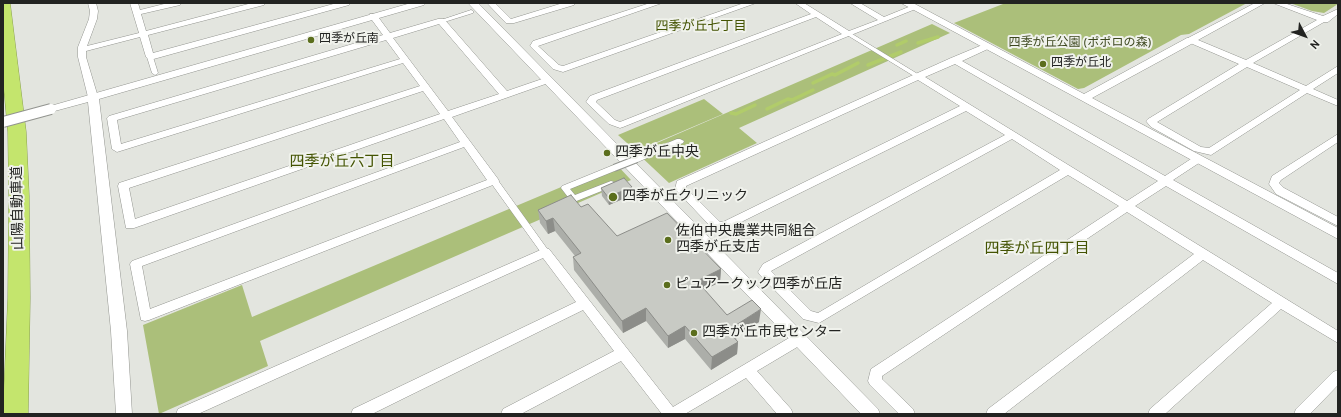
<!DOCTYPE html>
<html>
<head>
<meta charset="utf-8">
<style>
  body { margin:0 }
  #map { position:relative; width:1341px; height:417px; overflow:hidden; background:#e3e5df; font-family:Overpass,sans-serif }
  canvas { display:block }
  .frame { position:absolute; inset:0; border:4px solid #222321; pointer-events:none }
  .north { position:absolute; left:1285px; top:16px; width:40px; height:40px; -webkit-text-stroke:3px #f0f2ec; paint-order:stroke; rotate:131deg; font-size:11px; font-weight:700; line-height:16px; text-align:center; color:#222321 }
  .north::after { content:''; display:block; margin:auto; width:14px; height:18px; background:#222321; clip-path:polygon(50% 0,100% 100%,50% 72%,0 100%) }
</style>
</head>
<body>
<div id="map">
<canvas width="1341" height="417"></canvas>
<div class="frame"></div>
<div class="north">N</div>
</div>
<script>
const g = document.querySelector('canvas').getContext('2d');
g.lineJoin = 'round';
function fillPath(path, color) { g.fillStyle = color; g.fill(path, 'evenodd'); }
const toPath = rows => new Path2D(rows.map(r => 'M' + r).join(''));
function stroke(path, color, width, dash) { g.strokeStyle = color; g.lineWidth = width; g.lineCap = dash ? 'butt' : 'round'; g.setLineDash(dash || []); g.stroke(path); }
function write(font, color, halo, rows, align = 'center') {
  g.font = font + ' Overpass,"Noto Sans JP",sans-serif'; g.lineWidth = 4; g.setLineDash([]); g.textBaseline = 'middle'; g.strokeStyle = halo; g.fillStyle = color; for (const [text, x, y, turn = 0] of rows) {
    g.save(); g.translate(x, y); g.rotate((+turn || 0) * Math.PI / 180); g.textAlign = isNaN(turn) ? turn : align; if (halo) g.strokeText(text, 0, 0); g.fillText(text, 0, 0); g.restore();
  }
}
fillPath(toPath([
  [1016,3,1247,3,1189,34,1181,35,1084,88,1078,89,954,23,1003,4],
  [1290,3,1338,3,1338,4,1324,13,1312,11],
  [932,24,950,33,739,128,757,143,669,183,636,152],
  [704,99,723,114,636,151,618,135],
  [616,164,631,180,260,341,268,366,159,414,143,325,242,285,252,317]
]), '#abbf7a');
stroke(toPath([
  [918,43,938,37],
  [897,45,906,41],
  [868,65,901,52],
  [813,83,832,74,835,75,858,63],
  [767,109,788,99,792,100,813,90],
  [731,113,736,114,755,105]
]), '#b1cc6a', 3.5);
const pedestrian = toPath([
  [471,10,473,11,473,13,441,23,438,21,471,10],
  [849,32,921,76,922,77,919,79,917,78,847,35,846,34,849,32],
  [150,55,153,57,158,73,157,74,155,75,152,73,147,57,150,55],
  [677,139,680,139,684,141,683,143,640,161,637,161,633,159,634,157,677,139],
  [611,166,617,166,618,168,617,170,570,189,575,195,611,181,614,182,615,184,614,186,574,202,571,201,561,188,562,186,611,166],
  [494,178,497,179,548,250,549,252,548,254,542,254,491,183,490,181,491,179,494,178]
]);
const minor = toPath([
  [88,3,96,3,98,11,97,19,87,46,139,33,130,3,138,3,140,10,168,3,181,3,180,5,141,14,146,31,252,3,265,3,264,5,148,35,153,53,337,3,350,3,349,5,150,60,146,57,140,37,86,51,86,57,98,97,93,100,88,97,78,57,78,47,89,19,90,11,88,3],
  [487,3,495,3,511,19,563,3,575,3,574,5,514,23,506,23,487,3],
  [650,3,662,3,538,46,559,65,563,66,744,3,756,3,563,72,553,69,530,46,533,41,650,3],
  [795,3,804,3,849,31,878,20,850,3,860,3,884,17,911,6,917,6,918,8,623,127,620,128,609,124,586,102,590,96,811,14,795,3],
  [816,17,842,34,620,122,615,120,596,102,597,100,816,17],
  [1255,3,1265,3,1198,40,1246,60,1317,20,1273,3,1284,3,1323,16,1338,9,1338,14,1328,22,1324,22,1253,63,1306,86,1338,66,1338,73,1313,89,1338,100,1338,106,1307,93,1211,155,1194,151,1151,127,1146,121,1148,119,1239,64,1188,42,1187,40,1188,38,1255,3],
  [1247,67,1300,90,1209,148,1201,147,1157,122,1247,67],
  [370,14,376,14,390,33,438,19,444,19,507,91,545,78,551,78,553,80,551,82,452,117,498,179,499,181,498,183,149,320,145,321,141,320,130,264,132,261,460,142,444,119,134,228,126,228,118,186,119,183,420,86,403,63,117,152,112,149,107,118,109,116,383,35,369,16,370,14],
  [439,24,499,94,448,111,393,38,439,24],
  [386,40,400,59,121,144,117,120,386,40],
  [423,91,440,114,135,219,129,188,423,91],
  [464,147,487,180,150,309,142,266,464,147],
  [987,43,991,46,990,48,962,61,1165,176,1194,157,1202,157,1203,159,1202,161,1173,180,1338,273,1338,284,1166,186,1135,206,1338,331,1338,343,1281,309,1165,414,1148,414,1150,409,1272,303,1203,260,1004,414,986,414,988,409,1194,254,1127,212,882,376,882,379,913,409,915,414,899,414,870,385,868,381,871,369,1119,206,1068,175,819,323,803,319,760,275,758,272,763,264,1005,135,966,111,725,230,713,229,675,189,677,181,951,58,987,43],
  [955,64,1158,181,1127,201,925,77,955,64],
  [918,80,960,106,723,222,720,222,686,188,686,186,918,80],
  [1012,139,1060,170,818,313,811,311,771,271,1012,139],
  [1338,134,1338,142,1281,180,1279,183,1284,188,1338,217,1338,226,1276,194,1269,184,1272,176,1338,134],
  [545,248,549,249,673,407,794,335,799,334,804,335,806,339,804,343,757,371,791,409,793,414,777,414,746,378,685,414,662,414,621,361,521,414,501,414,503,409,614,351,583,310,372,414,351,414,353,409,576,302,543,258,198,414,176,414,178,409,545,248],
  [1338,370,1338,385,1310,414,1294,414,1296,409,1333,372,1338,370]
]);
const tertiary = toPath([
  [411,3,426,3,424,5,99,99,127,331,132,414,116,414,111,331,88,102,51,112,45,109,47,107,411,3],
  [468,3,478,3,878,409,880,414,861,414,468,3],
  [901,3,913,3,1084,94,1187,38,1195,38,1196,40,1195,42,1092,98,1338,228,1338,239,901,3]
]);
const motorway = toPath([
  [3,3,10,3,26,132,29,196,30,298,28,414,3,414,8,298,9,196,8,132,3,78,3,3]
]);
stroke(pedestrian, '#92948f', 1);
stroke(minor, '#92948f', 1);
stroke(tertiary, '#92948f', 1);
stroke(motorway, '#8ba152', 1);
fillPath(pedestrian, '#fff');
fillPath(minor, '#fff');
fillPath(tertiary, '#fff');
fillPath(motorway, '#c4e56d');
const pedestrianBridge = toPath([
  [614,168,637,159]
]);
const tertiaryBridge = toPath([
  [3,122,51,109]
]);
stroke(pedestrianBridge, '#92948f', 8, []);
stroke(tertiaryBridge, '#92948f', 12, []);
stroke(pedestrianBridge, '#fff', 6);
stroke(tertiaryBridge, '#fff', 10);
fillPath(toPath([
  [601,188,632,195,609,205,602,196],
  [581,207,617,236,721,269,720,282,704,290,727,315,759,322,737,336,736,339,738,342,737,354,711,370,685,339,668,348,646,321,623,333,574,270,573,257,575,256,555,231,548,234,540,223,538,210]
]), '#acaea9');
fillPath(toPath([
  [632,187,632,195,609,205,608,197],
  [553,218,555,231,548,234,546,221],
  [721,269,720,282,696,294,697,281],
  [646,308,646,321,623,333,622,321],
  [761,309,759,322,737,336,736,339,728,344,729,332,736,325],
  [685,326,685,339,668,348,668,336],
  [738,342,737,354,711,370,712,357]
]), '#8c8d89');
const building = toPath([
  [624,178,632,187,608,197,601,188,624,178],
  [571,195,581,207,588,204,617,236,667,213,721,269,697,281,727,315,752,300,761,309,736,325,738,326,729,332,738,342,712,357,685,326,668,336,646,308,622,321,573,257,581,253,553,218,546,221,538,210,571,195]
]);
fillPath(building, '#c8cac4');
stroke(building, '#8c8d89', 1);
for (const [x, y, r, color] of [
  [311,40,4,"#5b6e1d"],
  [1043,64,4,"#5b6e1d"],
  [607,153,4,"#5b6e1d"],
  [613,197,5,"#5b6e1d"],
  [668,240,4,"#5b6e1d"],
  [667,285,4,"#5b6e1d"],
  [694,333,4,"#5b6e1d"]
]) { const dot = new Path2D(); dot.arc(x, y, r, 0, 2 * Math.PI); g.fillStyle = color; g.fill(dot); stroke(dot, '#f0f2ec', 1.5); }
write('12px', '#222321', '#f0f2ec', [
  ["四季が丘南",319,40],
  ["四季が丘北",1051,64]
], 'left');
write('12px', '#3c471e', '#f0f2ec', [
  ["四季が丘公園 (ポポロの森)",1080,44]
]);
write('13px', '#445403', '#f0f2ec', [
  ["四季が丘七丁目",701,27]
]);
write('14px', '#222321', '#f0f2ec', [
  ["四季が丘中央",615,153],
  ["四季が丘クリニック",622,197],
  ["佐伯中央農業共同組合",676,232],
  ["四季が丘支店",676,248],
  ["ピュアークック四季が丘店",675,285],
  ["四季が丘市民センター",702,333]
], 'left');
write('14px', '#222321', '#f0f2ec', [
  ["山陽自動車道",19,208,-91]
]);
write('15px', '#445403', '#f0f2ec', [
  ["四季が丘六丁目",342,163],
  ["四季が丘四丁目",1037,250]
]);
</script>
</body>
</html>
